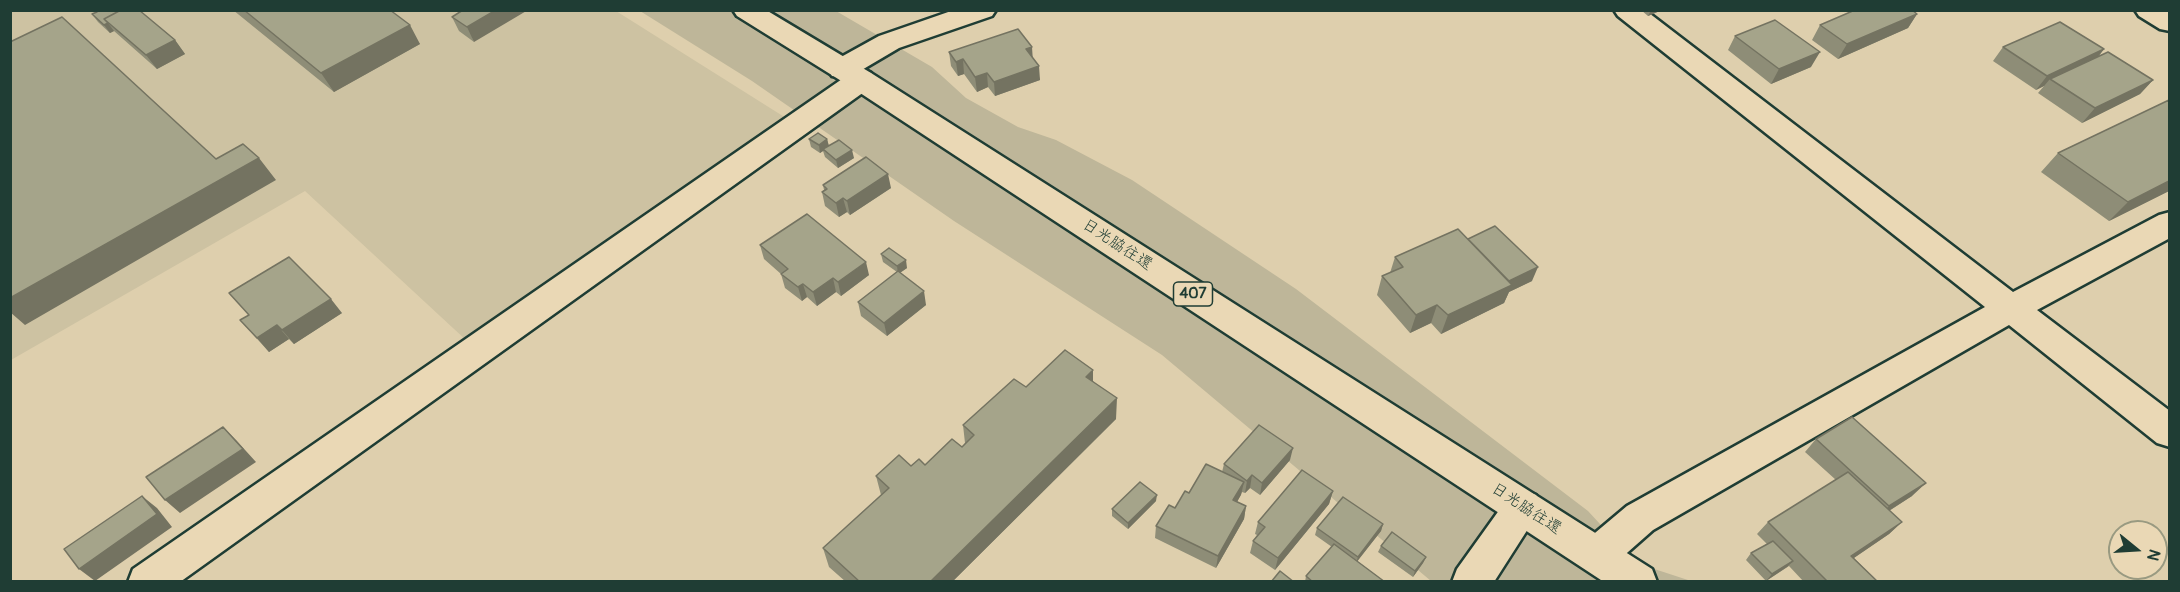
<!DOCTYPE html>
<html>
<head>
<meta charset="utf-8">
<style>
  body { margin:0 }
  #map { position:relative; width:2180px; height:592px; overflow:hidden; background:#decfad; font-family:Pangolin,sans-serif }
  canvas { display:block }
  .frame { position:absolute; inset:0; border:12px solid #1f3d34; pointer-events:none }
  .north { position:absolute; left:2108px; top:520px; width:60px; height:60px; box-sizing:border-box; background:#ead8b5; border:2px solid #999a81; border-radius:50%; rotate:108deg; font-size:16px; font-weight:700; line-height:24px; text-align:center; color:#1f3d34 }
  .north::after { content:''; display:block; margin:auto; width:21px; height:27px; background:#1f3d34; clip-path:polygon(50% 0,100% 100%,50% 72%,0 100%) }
</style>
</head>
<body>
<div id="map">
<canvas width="2180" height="592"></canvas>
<div class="frame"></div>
<div class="north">N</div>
</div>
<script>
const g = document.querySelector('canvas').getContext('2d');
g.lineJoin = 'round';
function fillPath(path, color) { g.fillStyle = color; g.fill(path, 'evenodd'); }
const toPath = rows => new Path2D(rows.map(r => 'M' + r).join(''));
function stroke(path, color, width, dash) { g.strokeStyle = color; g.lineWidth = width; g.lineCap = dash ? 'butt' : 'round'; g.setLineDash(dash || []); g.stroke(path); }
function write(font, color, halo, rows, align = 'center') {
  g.font = font + ' Pangolin,"Klee One",sans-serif'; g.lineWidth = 4.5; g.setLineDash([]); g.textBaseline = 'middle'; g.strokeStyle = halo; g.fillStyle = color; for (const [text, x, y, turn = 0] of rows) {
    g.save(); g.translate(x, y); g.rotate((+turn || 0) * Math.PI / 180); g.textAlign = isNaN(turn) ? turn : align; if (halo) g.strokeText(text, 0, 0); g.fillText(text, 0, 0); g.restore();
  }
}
fillPath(toPath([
  [11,11,616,11,786,118,467,341,305,191,11,360]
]), '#cdc2a2');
fillPath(toPath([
  [640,11,836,11,932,67,966,98,1018,127,1056,140,1132,180,1296,289,1588,511,1636,563,1691,581,1431,581,1162,355,954,221,752,81]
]), '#beb699');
const street = toPath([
  [954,10,996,10,992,16,899,48,860,71,871,73,875,80,871,87,180,582,128,582,133,569,845,77,832,76,828,69,832,62,879,36,954,10],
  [1614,10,1645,10,2013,292,2159,215,2170,212,2170,238,2037,310,2170,411,2170,447,2157,443,2009,325,1653,530,1611,567,1597,573,1583,567,1578,555,1583,543,1627,506,1985,307,1618,16,1614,10],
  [2135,10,2170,11,2170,31,2160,29,2139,16,2135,10],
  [1523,490,1536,495,1542,507,1494,582,1452,582,1457,569,1510,495,1523,490]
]);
const highway = toPath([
  [733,10,766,10,871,73,1652,569,1657,582,1604,582,851,87,737,16,733,10]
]);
stroke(street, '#1f3d34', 5);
stroke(highway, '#1f3d34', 5);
fillPath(street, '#ead8b5');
fillPath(highway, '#ead8b5');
fillPath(toPath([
  [94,10,139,10,175,40,185,54,157,69,114,31,110,33,98,22,92,14,96,13],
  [233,10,390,10,420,44,334,92],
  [463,10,474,42,459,31,452,17],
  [1641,10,1662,10,1648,16],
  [1845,10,1912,10,1917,14,1908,28,1838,59,1812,40,1820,25,1849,13],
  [1735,36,1811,67,1771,84,1728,50],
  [2003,47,2104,49,2099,56,2153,80,2140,94,2082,123,2038,93,2044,86,2036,90,1993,61],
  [949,52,1033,58,1040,80,995,96,988,87,977,92,964,74,958,76,951,66],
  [2169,100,2169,191,2109,221,2041,172,2058,153],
  [809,139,827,139,829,146,854,158,838,168,825,157,823,151,820,153,811,147],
  [823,185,891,188,850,215,847,212,839,217,825,206,822,192,824,190],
  [1468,239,1532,281,1509,292,1504,303,1441,334,1431,323,1410,333,1377,295,1382,276,1390,273,1395,257],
  [760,245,869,275,841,296,836,292,817,306,807,297,802,301,785,288,781,274,764,259],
  [881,254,907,268,900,273,926,305,887,336,861,316,858,302,897,272,883,262],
  [229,293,342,313,294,344,289,339,269,352,240,320,249,315],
  [1093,381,1116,419,952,582,846,582,829,567,823,548,881,495,876,476,911,466,925,465,962,447,965,443,963,425,1026,387],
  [1816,439,1912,496,1889,511,1902,522,1889,534,1854,558,1878,582,1804,582,1789,566,1766,581,1746,560,1751,553,1767,544,1757,534,1768,522,1836,480,1805,452],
  [1290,460,1260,495,1250,488,1245,493,1242,492,1237,502,1246,506,1244,519,1216,568,1155,538,1156,526,1189,493,1222,472,1224,464],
  [1333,491,1329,504,1275,570,1250,553,1253,541,1257,535,1255,534,1258,522],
  [1156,501,1128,529,1112,516,1112,509],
  [1383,524,1381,531,1357,561,1385,582,1305,582,1306,576,1332,547,1315,535,1317,528],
  [1381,546,1426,557,1423,563,1413,577,1378,552]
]), '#8e8d77');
fillPath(toPath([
  [496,10,528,10,474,42,467,27],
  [1651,10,1662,10,1648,16],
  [1917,14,1908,28,1838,59,1847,44],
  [108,23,114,31,110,33,104,25],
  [410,25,420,44,334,92,321,73],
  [175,40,185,54,157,69,146,55],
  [1032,47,1033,62,1026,49],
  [2104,49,2092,64,2050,79,2044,86,2036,90,2047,76],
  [1820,52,1811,67,1771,84,1779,69],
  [963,59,964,74,958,76,956,62],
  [1039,66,1040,80,995,96,994,82],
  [987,73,988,87,977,92,975,77],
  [2153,80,2140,94,2082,123,2095,108],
  [827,139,829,147,820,153,819,145],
  [852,150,854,158,838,168,836,160],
  [259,158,276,180,25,325,10,312,10,298],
  [888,174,891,188,850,215,847,201],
  [2169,181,2169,191,2109,221,2128,202],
  [843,198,847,212,839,217,836,203],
  [906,260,907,268,898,274,897,266],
  [866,262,869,275,841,296,838,282],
  [1538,267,1532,281,1509,292,1504,303,1441,334,1448,315,1507,282],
  [833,278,836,292,817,306,813,292],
  [803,284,807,297,802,301,798,287],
  [924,291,926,305,887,336,884,323],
  [331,299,342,313,294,344,282,330],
  [1437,305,1431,323,1410,333,1416,315],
  [277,325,289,339,269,352,257,338],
  [1093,370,1093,391,1086,377],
  [1117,398,1116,419,952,582,930,582],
  [223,427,236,440,256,462,180,513,165,500],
  [1293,448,1290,460,1260,495,1262,483],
  [1252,475,1250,488,1245,493,1247,481],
  [1244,482,1241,495,1231,512,1233,500],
  [1926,483,1912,496,1876,519,1889,506],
  [1333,491,1329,504,1275,570,1278,558],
  [1157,495,1156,501,1128,529,1128,523],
  [142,496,157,508,172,527,95,581,79,569],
  [1246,506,1244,519,1216,568,1218,556],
  [1902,522,1889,534,1839,568,1851,556],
  [1383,524,1381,531,1356,563,1358,557],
  [1426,557,1423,563,1413,577,1415,571],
  [1793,561,1787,567,1766,581,1772,574]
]), '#747361');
const building = toPath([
  [96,10,121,10,104,19,108,23,104,25,92,14,97,12,96,10],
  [121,10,139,10,175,40,146,55,104,19,121,10],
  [244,10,390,10,410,25,321,73,244,10],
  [463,10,496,10,467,27,452,17,463,10],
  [1855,10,1912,10,1917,14,1847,44,1820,25,1855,10],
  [62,17,216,159,243,144,259,158,10,298,10,42,62,17],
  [1775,20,1820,52,1779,69,1735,36,1775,20],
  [2060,22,2104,49,2047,76,2003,47,2060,22],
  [1018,29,1032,47,1026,49,1039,66,994,82,987,73,975,77,963,59,956,62,949,52,1018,29],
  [2108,52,2153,80,2095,108,2050,79,2108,52],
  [2169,100,2169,181,2128,202,2058,153,2169,100],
  [818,133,827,139,819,145,809,139,818,133],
  [839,140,852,150,836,160,823,149,839,140],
  [866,157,888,174,847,201,843,198,836,203,822,192,827,189,823,185,866,157],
  [807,214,866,262,838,282,833,278,813,292,803,284,798,287,781,274,788,269,760,245,807,214],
  [1495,226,1538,267,1509,281,1468,239,1495,226],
  [1458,229,1512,285,1448,315,1437,305,1416,315,1382,276,1403,267,1395,257,1458,229],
  [889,248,906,260,897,266,881,254,889,248],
  [289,257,331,299,282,330,277,325,257,338,240,320,249,315,229,293,289,257],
  [898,271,924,291,884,323,858,302,898,271],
  [1065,350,1093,370,1086,377,1117,398,930,582,860,582,823,548,889,488,876,476,899,455,911,466,919,459,925,465,952,439,962,447,974,435,963,425,1014,379,1026,387,1065,350],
  [1852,417,1926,483,1889,506,1816,439,1852,417],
  [1259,425,1293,448,1262,483,1252,475,1247,481,1224,464,1259,425],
  [223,427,243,449,165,500,146,477,223,427],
  [1206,464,1244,482,1233,500,1246,506,1218,556,1156,526,1169,505,1175,508,1185,491,1189,493,1206,464],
  [1302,470,1333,491,1278,558,1253,541,1265,527,1258,522,1302,470],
  [1848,472,1902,522,1851,556,1878,582,1828,582,1768,522,1848,472],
  [1140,482,1157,495,1128,523,1112,509,1140,482],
  [142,496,157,514,79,569,64,549,142,496],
  [1343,497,1383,524,1358,557,1317,528,1343,497],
  [1392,532,1426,557,1415,571,1381,546,1392,532],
  [1773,541,1793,561,1772,574,1751,553,1773,541],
  [1334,544,1385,582,1313,582,1306,576,1334,544],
  [1280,571,1294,582,1271,582,1280,571]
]);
fillPath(building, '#a5a48a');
stroke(building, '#747361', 1.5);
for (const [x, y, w] of [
  [1193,294,39]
]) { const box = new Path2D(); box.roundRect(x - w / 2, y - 12, w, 24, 4.5); g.fillStyle = '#ead8b5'; g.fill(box); stroke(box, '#1f3d34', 1.5); }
write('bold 15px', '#1f3d34', null, [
  ["407",1193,294]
]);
write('16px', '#1f3d34', '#ead8b5', [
  ["日光脇往還",1117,245,33],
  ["日光脇往還",1526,509,33]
]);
</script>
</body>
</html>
